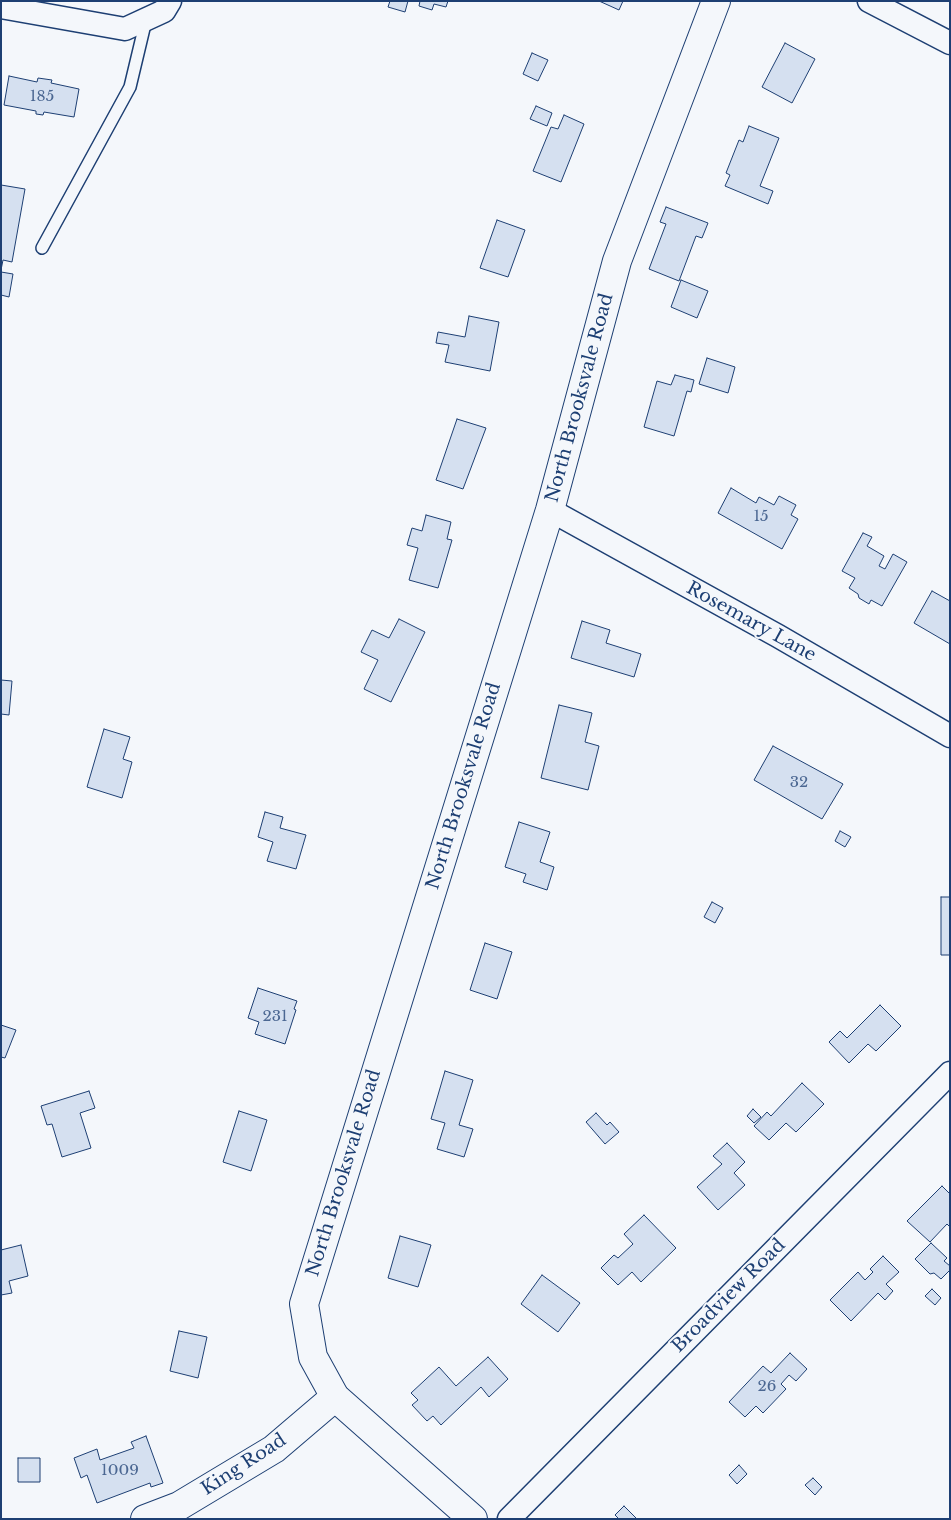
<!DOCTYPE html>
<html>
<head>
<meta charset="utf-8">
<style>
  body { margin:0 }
  #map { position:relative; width:951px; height:1520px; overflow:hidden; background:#f4f7fb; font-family:"Libre Baskerville",serif }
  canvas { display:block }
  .frame { position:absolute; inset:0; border:2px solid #1d3f73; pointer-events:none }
</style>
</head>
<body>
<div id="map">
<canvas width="951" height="1520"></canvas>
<div class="frame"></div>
</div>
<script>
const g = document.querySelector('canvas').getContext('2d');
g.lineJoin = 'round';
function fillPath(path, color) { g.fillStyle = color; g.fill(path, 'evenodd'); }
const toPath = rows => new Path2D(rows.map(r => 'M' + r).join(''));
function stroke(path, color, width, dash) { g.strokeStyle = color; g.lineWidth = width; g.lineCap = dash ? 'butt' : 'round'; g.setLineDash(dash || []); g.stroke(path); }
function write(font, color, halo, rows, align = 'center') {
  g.font = font + ' "Libre Baskerville",serif'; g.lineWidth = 4; g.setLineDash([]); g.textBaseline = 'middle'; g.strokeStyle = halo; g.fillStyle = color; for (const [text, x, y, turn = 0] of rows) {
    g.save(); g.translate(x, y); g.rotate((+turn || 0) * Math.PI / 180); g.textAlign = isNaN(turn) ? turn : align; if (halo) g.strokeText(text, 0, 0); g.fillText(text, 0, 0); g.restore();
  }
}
const building = toPath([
  [390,1,408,1,405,12,388,7,390,1],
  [420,1,448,1,446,7,434,4,432,10,419,6,420,1],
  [599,1,623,1,619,10,599,1],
  [785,43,815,59,792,103,762,87,785,43],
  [532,53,548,60,538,81,523,74,532,53],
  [9,76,37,82,38,78,52,80,51,83,79,89,74,117,44,112,43,115,36,114,36,111,4,105,9,76],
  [536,106,552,113,547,126,530,119,536,106],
  [564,115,584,124,561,182,533,171,551,127,558,129,564,115],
  [749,126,779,138,760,186,773,191,768,204,725,186,730,175,726,173,739,140,743,142,749,126],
  [1,185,25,189,12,262,3,260,1,270,1,185],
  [666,207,708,223,702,238,696,236,679,281,649,269,666,224,660,222,666,207],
  [497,220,525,230,508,277,480,268,497,220],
  [1,272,13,274,9,297,1,295,1,272],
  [681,280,708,291,697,318,671,307,681,280],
  [469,316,499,322,490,371,445,362,449,345,436,343,438,332,465,337,469,316],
  [707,358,735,367,728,393,699,384,707,358],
  [675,375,694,380,691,392,687,391,674,436,644,427,657,381,671,385,675,375],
  [457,419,486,428,463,489,436,480,457,419],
  [731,488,756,503,759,497,774,505,779,496,796,505,791,515,798,519,782,549,718,513,731,488],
  [426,515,451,522,447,539,452,540,438,588,409,580,418,548,407,545,412,528,422,531,426,515],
  [863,533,872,537,867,546,884,556,879,566,885,569,893,554,907,562,882,606,871,600,869,604,859,598,858,594,849,588,855,578,842,571,863,533],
  [932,591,950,601,950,644,914,623,932,591],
  [399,619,425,632,391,702,364,689,378,660,361,652,372,630,389,638,399,619],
  [582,621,610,630,606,643,641,654,634,677,571,658,582,621],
  [1,674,1,680,12,681,9,715,1,714,1,674],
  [559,705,592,713,585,742,599,746,588,790,541,778,559,705],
  [104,729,130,737,123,759,132,762,122,798,87,787,104,729],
  [773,746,843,784,822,819,754,780,773,746],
  [265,812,283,817,280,828,306,835,296,869,267,861,273,842,258,837,265,812],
  [519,822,550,832,540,862,554,867,547,890,523,882,526,874,505,867,519,822],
  [840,831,851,837,845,847,835,841,840,831],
  [941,897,950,897,950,955,941,955,941,897],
  [712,902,723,908,715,923,704,917,712,902],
  [485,943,512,952,497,999,470,990,485,943],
  [258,988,297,1001,294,1009,296,1010,285,1044,255,1034,259,1022,248,1018,258,988],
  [880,1005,901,1026,876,1051,868,1044,849,1063,829,1042,840,1031,847,1038,880,1005],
  [1,1025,16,1030,5,1058,1,1057,1,1025],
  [445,1071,473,1080,459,1125,473,1129,464,1157,437,1149,445,1123,431,1119,445,1071],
  [802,1083,824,1104,796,1132,786,1123,769,1140,754,1126,767,1112,771,1116,802,1083],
  [89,1091,95,1108,80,1113,91,1148,62,1157,52,1124,47,1125,41,1106,89,1091],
  [753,1109,761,1117,754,1123,747,1116,753,1109],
  [239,1111,267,1120,251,1171,223,1162,239,1111],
  [596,1113,607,1125,610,1122,619,1132,605,1144,586,1122,596,1113],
  [727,1143,745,1162,734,1173,745,1185,718,1210,697,1187,722,1164,713,1156,727,1143],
  [942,1186,950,1194,950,1227,947,1224,930,1242,907,1221,942,1186],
  [644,1215,676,1248,641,1282,632,1272,618,1285,601,1268,614,1255,618,1258,633,1244,624,1234,644,1215],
  [400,1236,431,1245,418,1287,388,1278,400,1236],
  [931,1243,947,1258,944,1261,950,1266,950,1270,941,1279,934,1273,930,1274,915,1259,931,1243],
  [21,1245,28,1276,9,1281,12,1293,1,1295,1,1250,21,1245],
  [883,1256,899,1272,886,1284,893,1291,885,1300,878,1293,851,1321,830,1300,858,1272,865,1280,873,1272,870,1269,883,1256],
  [542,1275,580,1303,558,1332,521,1304,542,1275],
  [932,1289,941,1298,935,1305,925,1296,932,1289],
  [179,1331,207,1337,198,1378,170,1371,179,1331],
  [790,1353,807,1369,796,1381,789,1375,781,1384,786,1389,763,1413,756,1406,745,1417,729,1402,763,1366,771,1373,790,1353],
  [488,1357,508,1379,489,1397,481,1387,441,1425,433,1416,427,1421,412,1405,418,1400,411,1393,439,1367,456,1386,488,1357],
  [146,1436,163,1483,151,1487,150,1483,97,1503,87,1475,81,1478,74,1458,97,1449,100,1460,134,1448,131,1442,146,1436],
  [18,1458,40,1458,40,1482,18,1482,18,1458],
  [739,1465,747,1474,737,1484,729,1475,739,1465],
  [813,1478,822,1487,815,1495,805,1485,813,1478],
  [624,1506,637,1519,619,1519,615,1515,624,1506]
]);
fillPath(building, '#d5e0f0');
stroke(building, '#1d3f73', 1);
const service = toPath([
  [42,248,130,87,146,20]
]);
const minor = toPath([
  [869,1,950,43],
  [1,7,125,29,164,11,170,1],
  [550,510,778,636,950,736],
  [509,1519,950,1073]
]);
const tertiary = toPath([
  [145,1519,179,1506,274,1449,335,1397]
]);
const secondary = toPath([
  [473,1519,335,1397,313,1357,304,1304,550,510,617,261,716,1]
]);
stroke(service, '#1d3f73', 14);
stroke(minor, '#1d3f73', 25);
stroke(tertiary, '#1d3f73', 30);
stroke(secondary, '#1d3f73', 30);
stroke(service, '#f4f7fb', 11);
stroke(minor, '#f4f7fb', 22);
stroke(tertiary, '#f4f7fb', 28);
stroke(secondary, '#f4f7fb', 28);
write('15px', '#4b6792', null, [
  ["185",42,97],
  ["15",761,517],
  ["32",799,783],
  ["231",275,1017],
  ["26",767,1387],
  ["1009",120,1471]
]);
write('18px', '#1d3f73', '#f4f7fb', [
  ["North Brooksvale Road",580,398,-75],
  ["Rosemary Lane",751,622,29],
  ["North Brooksvale Road",464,786,-73],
  ["North Brooksvale Road",344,1173,-73],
  ["Broadview Road",729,1296,-45],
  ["King Road",244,1465,-33]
]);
</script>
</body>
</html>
